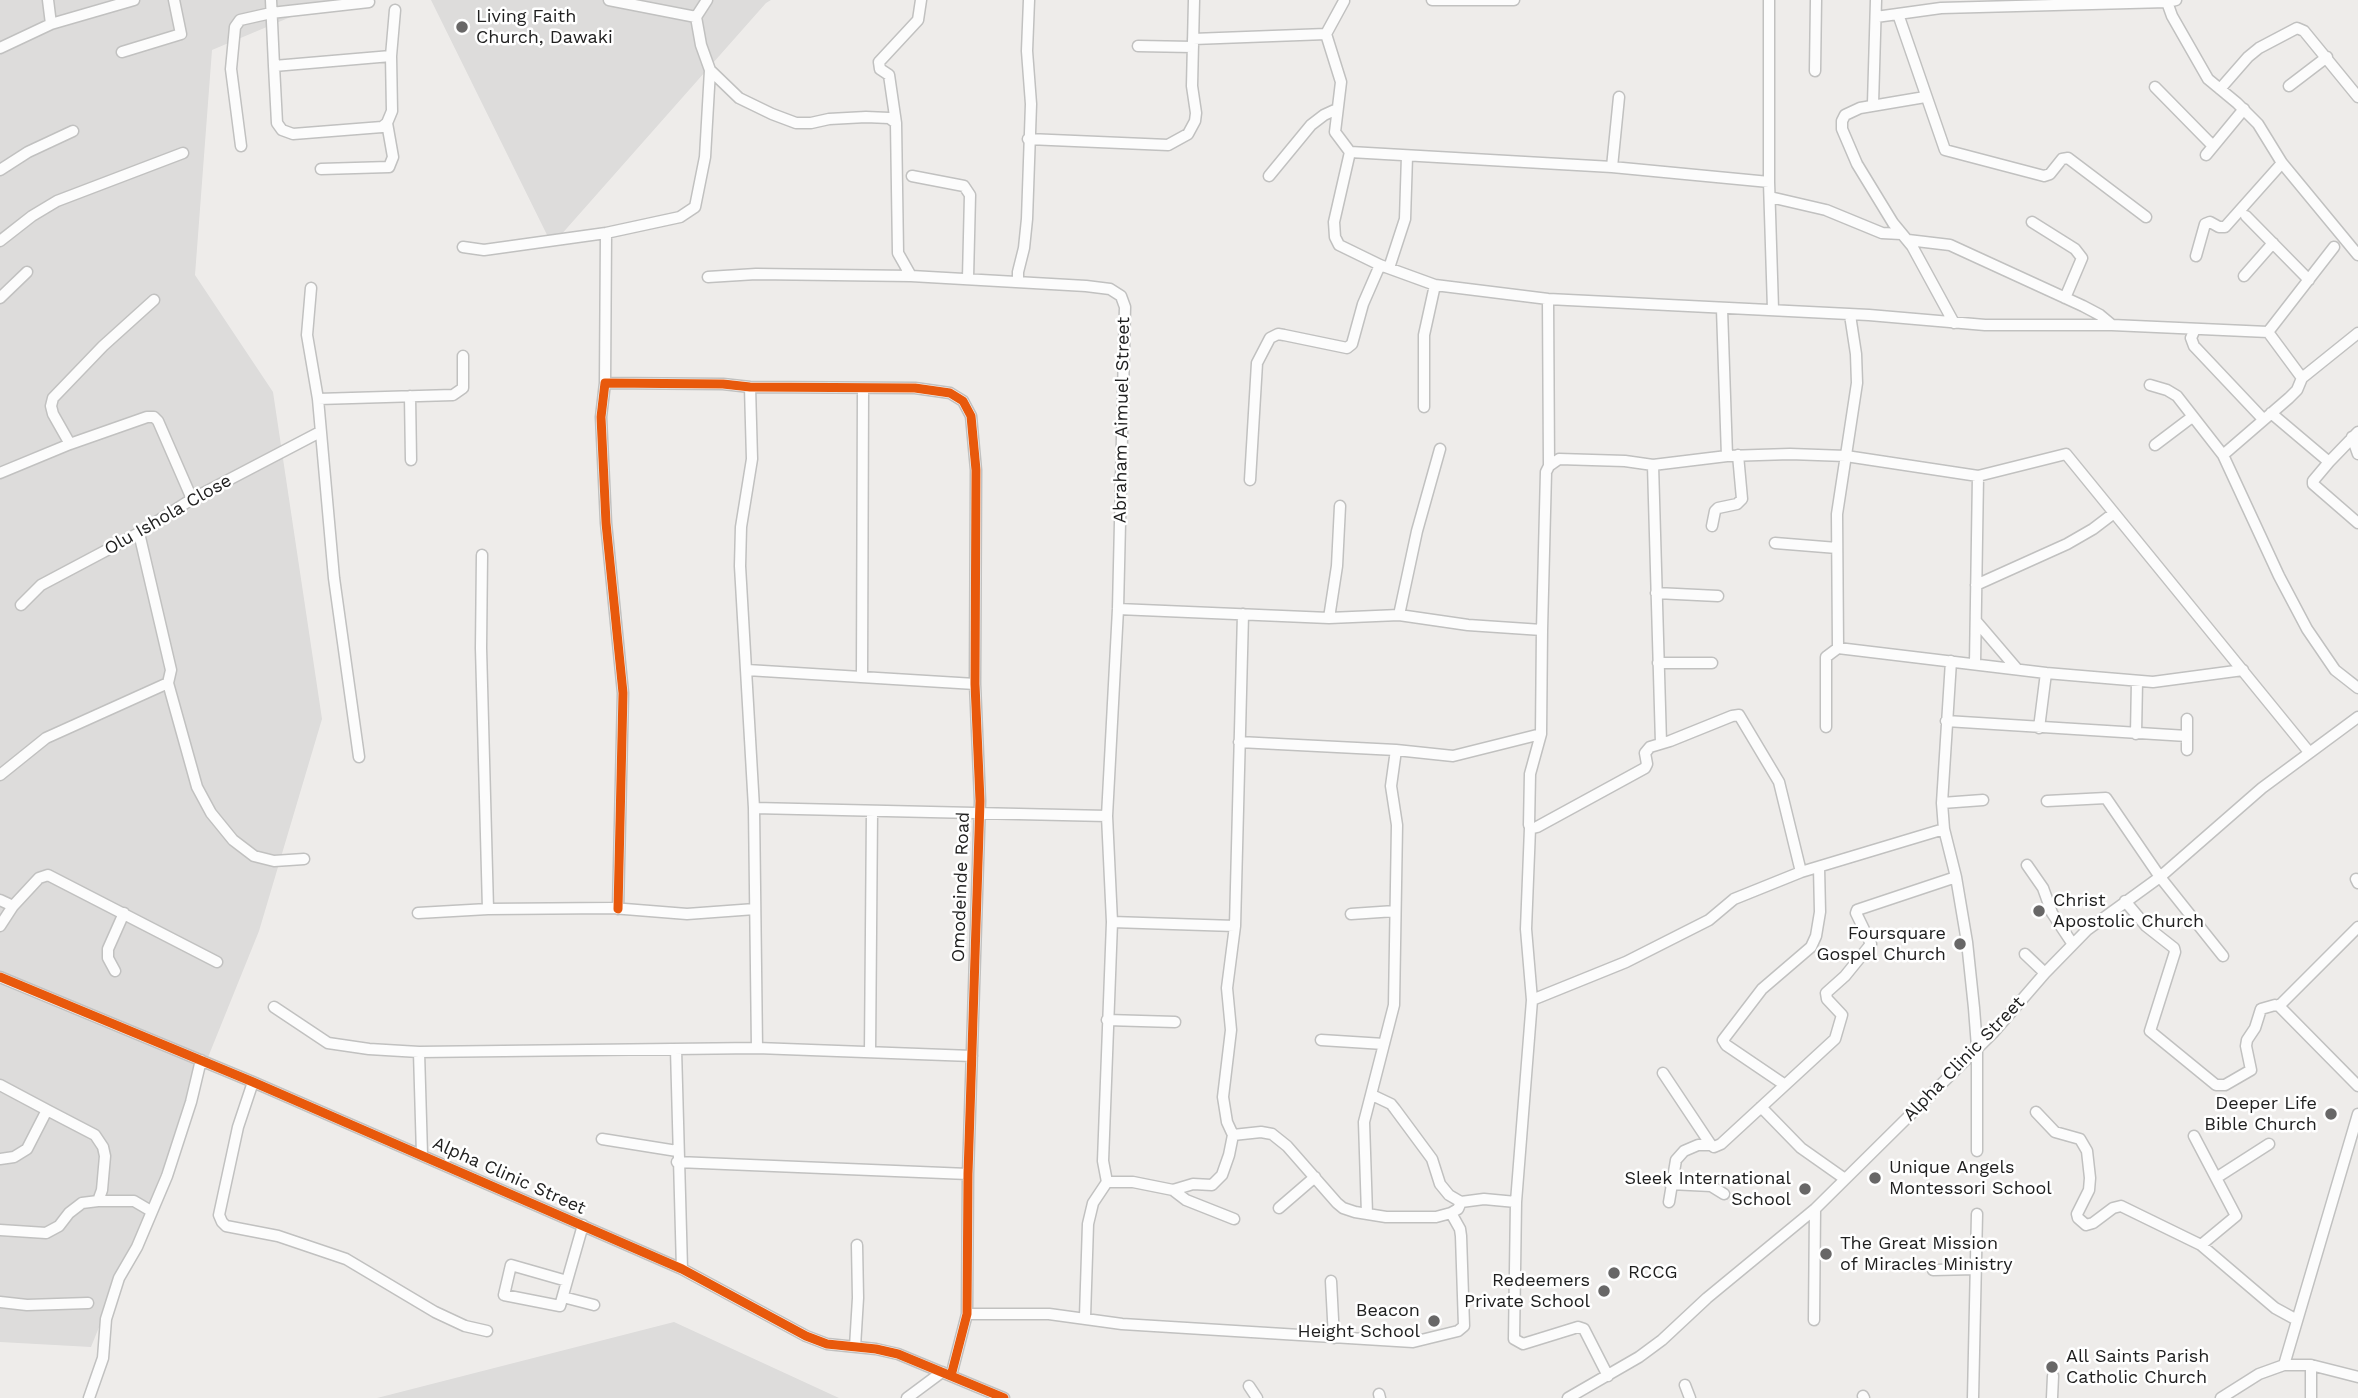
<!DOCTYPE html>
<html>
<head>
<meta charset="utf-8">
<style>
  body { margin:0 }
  canvas { display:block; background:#eeecea }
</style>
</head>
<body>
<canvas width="2358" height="1398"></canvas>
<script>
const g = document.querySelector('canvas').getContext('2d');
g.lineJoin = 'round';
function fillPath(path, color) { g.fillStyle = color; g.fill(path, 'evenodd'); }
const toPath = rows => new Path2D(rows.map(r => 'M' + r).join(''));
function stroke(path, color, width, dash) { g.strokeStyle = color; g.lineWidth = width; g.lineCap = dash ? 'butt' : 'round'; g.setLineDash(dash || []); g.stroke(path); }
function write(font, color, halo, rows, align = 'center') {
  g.font = font + ' "Work Sans",sans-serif'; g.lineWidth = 5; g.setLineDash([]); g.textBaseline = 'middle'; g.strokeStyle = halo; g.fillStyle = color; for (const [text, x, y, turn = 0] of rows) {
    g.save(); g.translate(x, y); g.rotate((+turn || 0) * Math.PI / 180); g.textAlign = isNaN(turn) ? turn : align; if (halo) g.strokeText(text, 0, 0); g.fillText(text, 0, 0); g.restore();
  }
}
fillPath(toPath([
  [0,0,331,0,212,50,195,275,273,392,322,719,259,931,91,1347,0,1342],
  [431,0,771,0,766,3,552,245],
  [674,1322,839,1398,377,1398]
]), '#dddcdb');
const street = toPath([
  [48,0,51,24],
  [271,0,274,66,277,123,282,130,293,134,382,127,387,123,392,111,391,56,274,66],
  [609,0,696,17],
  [707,0,696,17,701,45,710,70,739,98,772,114,796,123,811,123,829,119,866,117,889,118,896,123],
  [1432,0,1514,0],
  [1769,0,1769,182,1773,309],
  [2167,2,2172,16,2208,79,2237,103,2258,124,2282,163,2358,255],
  [1898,14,1945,150,2044,176,2050,174,2062,159,2068,158,2146,217],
  [1876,17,1941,8,2167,2,2176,0],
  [1326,34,1341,82,1335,132,1350,152,1612,167,1769,182],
  [1193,39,1326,34,1344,1],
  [1138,46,1193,47],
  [0,48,51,24,134,0],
  [122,52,181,34,174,0],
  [391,56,395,10],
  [1815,71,1816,0],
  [2289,86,2327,57],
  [2155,87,2213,146],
  [2220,89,2248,57,2259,48,2297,28,2304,31,2358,97],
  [1925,97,1860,108,1845,115,1842,121,1842,129,1857,164,1893,223,1912,246,1954,323],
  [1873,104,1876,0],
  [1028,139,1168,145,1188,134,1195,121,1196,113,1192,86,1194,0],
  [241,146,231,69,235,27,240,20,271,13,369,2],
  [1350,152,1334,222,1335,237,1339,245,1380,265,1435,285,1548,299,1869,315,1985,325,2112,325,2268,332],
  [2206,155,2244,109],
  [1612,167,1619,97],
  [321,169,389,167,393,157,387,123],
  [0,170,28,152,73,131],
  [912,176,964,186,970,195,968,278],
  [1269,176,1311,125,1324,115,1337,109],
  [1770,197,1826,210,1882,233,1901,234],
  [2246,216,2309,280],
  [2032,222,2075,249,2082,258,2065,298],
  [1908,240,1950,245,2083,306,2100,315,2112,325],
  [0,241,32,216,57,201,183,153],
  [463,247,484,250,606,233,680,217,695,207,705,157,710,70],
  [2196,256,2205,224,2210,222,2219,227,2225,227,2282,163],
  [1389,268,1405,219,1407,156],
  [911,276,898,253,896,123,889,75,880,69,879,62,918,20,921,0],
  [2244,276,2273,243],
  [708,277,756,274,911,276,1086,286,1110,289,1121,296,1125,307,1118,609,1107,816,1112,922,1103,1161,1107,1182,1093,1203,1088,1224,1085,1317],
  [1018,282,1018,272,1024,248,1027,219,1031,104,1027,51,1029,0],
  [311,288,307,335,318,399,334,578,359,757],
  [0,298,27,272],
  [1548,299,1549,466,1546,472,1542,630,1541,734,1530,774,1529,825,1533,828,1537,827,1645,768,1647,764,1645,753,1650,747,1670,741,1732,716,1739,715,1779,782,1801,872],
  [1722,309,1727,456],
  [2195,329,2191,338,2194,346,2263,419],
  [2268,332,2334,247],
  [2268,332,2302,378],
  [605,383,606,233],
  [2150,385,2167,390,2177,396,2223,455,2279,576,2307,629,2335,670,2358,688],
  [750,387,752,459,741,527,740,566,754,808,757,1048],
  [410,396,411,460],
  [318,399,453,395,463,388,463,356],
  [1424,407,1424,335,1435,285],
  [2271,413,2329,462],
  [2358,432,2329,462,2313,481,2313,484,2358,523],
  [2352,437,2358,454],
  [70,444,53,414,51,406,53,398,103,346,154,300],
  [2155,445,2192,417],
  [2223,455,2289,398,2297,390,2302,378,2358,333],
  [1653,465,1661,743],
  [1549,466,1559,459,1625,461,1653,465,1727,456,1790,454,1846,456,1978,476,2066,454,2309,752],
  [0,473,70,444,147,417,154,417,158,421,192,499],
  [1250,480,1257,363,1270,338,1278,334,1284,335,1347,348,1352,344,1363,304,1380,265],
  [1712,526,1715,511,1718,508,1737,504,1742,499,1738,455],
  [139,533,171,670,168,683,197,787,211,813,233,840,254,856,274,861,304,859],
  [1775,543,1837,548],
  [482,555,481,648,488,909],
  [1976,585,2067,544,2093,529,2114,513],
  [1656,593,1718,596],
  [21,605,41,585,139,533,192,499,320,432],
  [1118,609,1329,618,1399,615,1468,625,1542,630],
  [1399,615,1417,531,1440,449],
  [1329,618,1337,566,1340,506],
  [1976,621,2017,669],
  [1838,648,1837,514,1857,383,1856,354,1850,315],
  [1951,661,1942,803,1944,829,1956,877,1967,942,1974,1008,1977,1047,1977,1151],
  [1658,663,1712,663],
  [1975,664,1978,476],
  [747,670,975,684],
  [862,676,863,388],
  [2187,719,2187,750],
  [1946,721,2187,736],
  [1826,727,1826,657,1838,648,2046,673,2153,682,2243,670],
  [2039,728,2046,673],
  [2136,734,2137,681],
  [1239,742,1396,750],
  [0,775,46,738,168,683],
  [2047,801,2106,798,2160,877,2223,956],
  [1942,803,1983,800],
  [754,808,1107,816],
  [1530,828,1526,929,1532,1000,1516,1202,1514,1339,1523,1344,1578,1327,1584,1329,1608,1376],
  [2027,865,2043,888,2052,913,2072,943],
  [2356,879,2358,883],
  [0,900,13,906],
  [2125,901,2146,926,2174,948,2175,952,2150,1031,2216,1085,2225,1085,2251,1070,2246,1046,2247,1040,2255,1028,2261,1009,2275,1005,2279,1006,2358,1086],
  [618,909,623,693,606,523,601,417,605,383,723,384,750,387,915,388,950,393,963,401,971,416,976,470,975,684,980,801,968,1174,967,1314,951,1376],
  [418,913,488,909,612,908,687,914,755,909],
  [1351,914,1395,911],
  [1112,922,1235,926],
  [0,926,13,906,39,878,48,875,217,962],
  [2025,954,2045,973],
  [115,971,108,958,108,949,124,913],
  [0,977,253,1082,682,1269,806,1336,827,1344,876,1349,898,1354,1004,1398],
  [1532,1000,1626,962,1709,920,1734,899,1801,872,1944,829],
  [2279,1006,2358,927],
  [274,1007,328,1043,369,1049,419,1052,757,1048,972,1056],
  [1107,1020,1175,1022],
  [1321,1040,1384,1044],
  [676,1049,682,1269],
  [419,1052,422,1155],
  [870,1052,872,811],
  [1663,1073,1711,1145,1714,1147,1721,1144,1835,1039,1842,1015,1827,999,1826,993,1845,976,1871,944,1856,913,1857,910,1956,877],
  [253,1082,238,1127,219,1215,222,1222,226,1226,278,1236,346,1259,435,1312,465,1326,487,1331],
  [0,1085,47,1110,27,1149,14,1157,0,1159],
  [1785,1085,1726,1045,1723,1040,1762,989,1811,947,1816,936,1820,912,1819,867],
  [1372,1095,1391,1104,1395,1109,1432,1159,1440,1184,1449,1195,1461,1202,1484,1199,1516,1202],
  [1761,1107,1801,1148,1845,1179],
  [47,1110,95,1135,103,1147,105,1156,102,1190,98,1201],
  [2036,1112,2055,1132,2080,1139,2087,1151,2090,1178,2089,1190,2077,1214,2078,1218,2086,1225,2093,1223,2113,1208,2121,1206,2201,1245,2275,1308,2297,1320],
  [1233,1135,1261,1132,1272,1134,1287,1146,1337,1203,1343,1208,1355,1212,1386,1217,1436,1217,1451,1213,1458,1209,1461,1202],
  [2194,1136,2236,1216,2201,1245],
  [602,1139,677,1151],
  [677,1162,968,1174],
  [2216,1178,2269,1144],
  [1107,1182,1133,1182,1173,1190,1193,1184,1212,1185,1222,1175,1229,1155,1233,1135,1227,1122,1223,1097,1231,1030,1227,988,1235,926,1243,614],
  [1670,1184,1711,1186,1724,1194],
  [1173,1190,1186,1200,1234,1219],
  [1669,1202,1676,1160,1684,1151,1698,1145,1711,1145],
  [1279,1208,1315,1177],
  [1367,1214,1364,1122,1394,1005,1397,825,1391,786,1396,750,1453,756,1541,734],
  [0,1230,46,1233,59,1226,69,1213,82,1203,98,1201,134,1201,151,1211],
  [1933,1270,1976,1269],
  [567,1281,511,1265,504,1295,560,1306,567,1281,583,1225],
  [1331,1281,1334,1338],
  [563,1297,594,1305],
  [0,1302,27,1305,88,1303],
  [967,1314,1049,1314,1122,1324,1413,1342,1458,1331,1464,1326,1461,1236,1460,1229,1451,1213],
  [1814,1320,1815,1209],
  [855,1347,858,1298,857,1245],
  [2284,1365,2358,1114],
  [2311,1365,2311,1398],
  [1685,1385,1690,1398],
  [1249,1386,1257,1398],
  [1379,1394,1380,1398],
  [1863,1396,1864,1398],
  [89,1398,103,1358,106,1319,119,1278,137,1247,167,1176,191,1102,201,1060],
  [907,1398,942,1372],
  [1568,1398,1639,1357,1662,1340,1707,1298,1815,1209,1993,1033,2045,973,2087,930,2160,877,2262,788,2358,717],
  [1973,1398,1977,1214],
  [2052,1398,2053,1376],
  [2221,1398,2259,1374,2284,1365,2311,1365,2358,1377]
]);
stroke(street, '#c1c1c0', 13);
stroke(street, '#fcfcfc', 10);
stroke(toPath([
  [618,909,623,693,606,523,601,417,605,383,723,384,750,387,915,388,950,393,963,401,971,416,976,470,975,684,980,801,968,1174,967,1314,951,1376],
  [0,977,253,1082,682,1269,806,1336,827,1344,876,1349,898,1354,1004,1398]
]), '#e8590c', 9);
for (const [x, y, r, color] of [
  [462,27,7,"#686767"],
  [2039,911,7,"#686767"],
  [1960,944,7,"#686767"],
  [2331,1114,7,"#686767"],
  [1875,1178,7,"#686767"],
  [1805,1189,7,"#686767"],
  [1826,1254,7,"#686767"],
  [1614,1273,7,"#686767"],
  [1604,1291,7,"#686767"],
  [1434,1321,7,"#686767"],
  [2052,1367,7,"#686767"]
]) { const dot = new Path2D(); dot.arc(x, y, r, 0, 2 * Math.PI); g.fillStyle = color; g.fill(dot); stroke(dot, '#fff', 2.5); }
write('18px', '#202020', '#fff', [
  ["Living Faith",476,17],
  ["Church, Dawaki",476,38],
  ["Christ",2053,901],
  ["Apostolic Church",2053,922],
  ["Foursquare",1946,934,"right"],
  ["Gospel Church",1946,955,"right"],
  ["Deeper Life",2317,1104,"right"],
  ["Bible Church",2317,1125,"right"],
  ["Unique Angels",1889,1168],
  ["Montessori School",1889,1189],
  ["Sleek International",1791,1179,"right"],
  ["School",1791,1200,"right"],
  ["The Great Mission",1840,1244],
  ["of Miracles Ministry",1840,1265],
  ["RCCG",1628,1273],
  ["Redeemers",1590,1281,"right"],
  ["Private School",1590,1302,"right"],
  ["Beacon",1420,1311,"right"],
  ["Height School",1420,1332,"right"],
  ["All Saints Parish",2066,1357],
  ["Catholic Church",2066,1378]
], 'left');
write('18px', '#202020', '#fff', [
  ["Abraham Aimuel Street",1122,420,-89],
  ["Olu Ishola Close",168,515,-30],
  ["Omodeinde Road",961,887,-88],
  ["Alpha Clinic Street",1964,1059,-46],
  ["Alpha Clinic Street",509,1176,24]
]);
</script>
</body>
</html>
